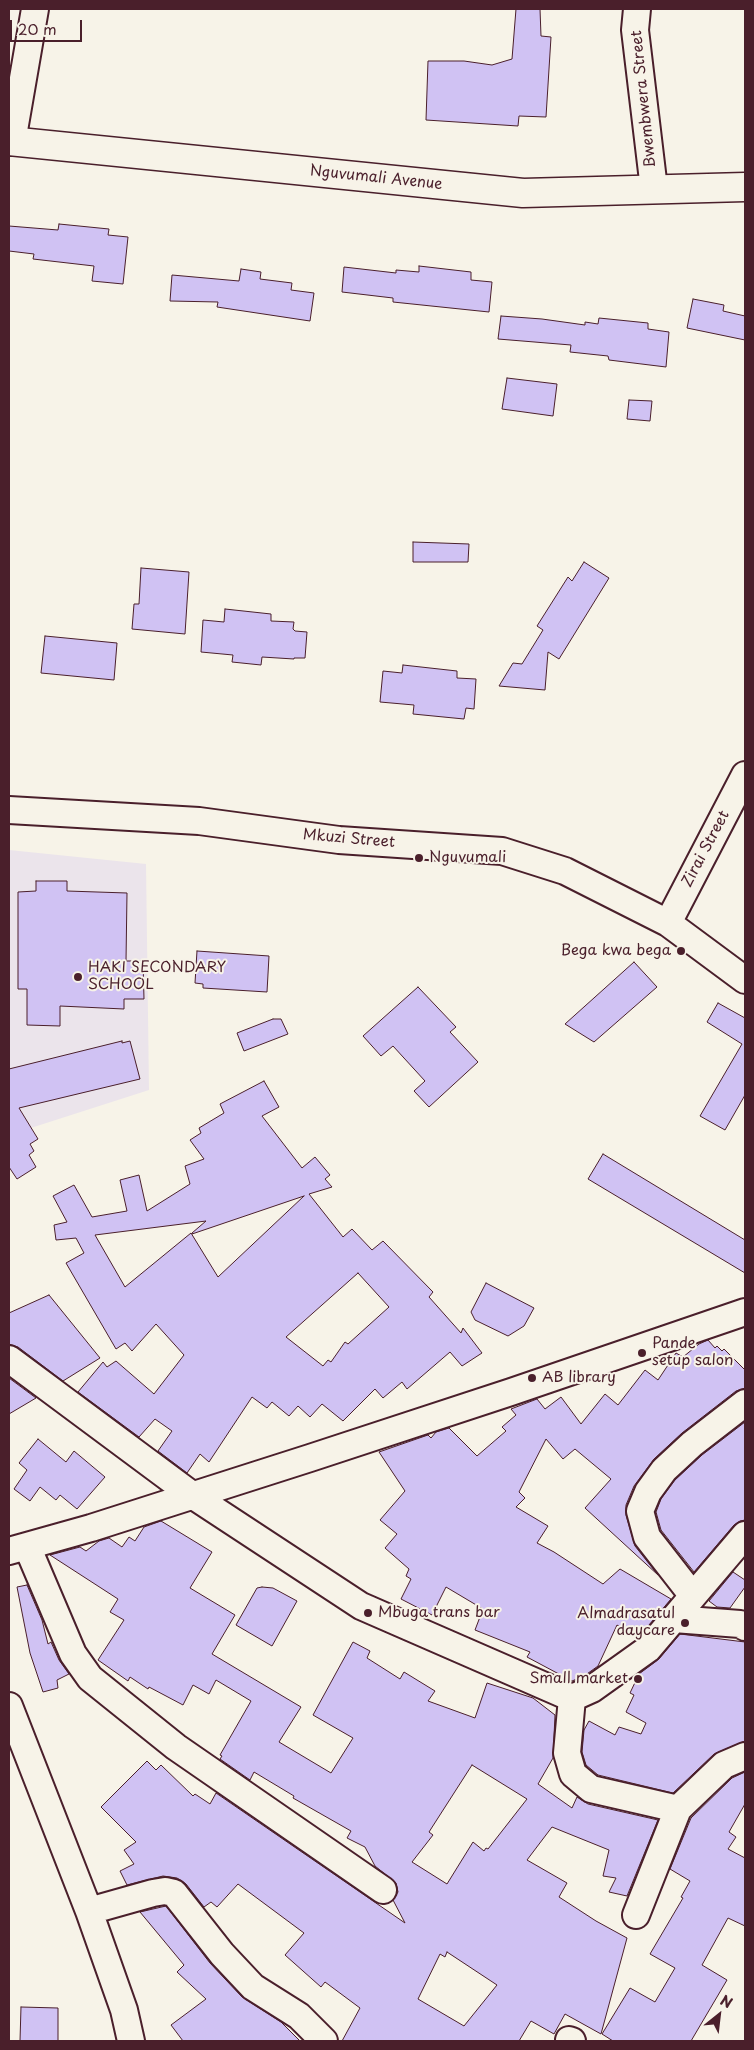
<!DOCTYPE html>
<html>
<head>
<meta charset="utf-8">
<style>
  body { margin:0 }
  #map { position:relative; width:754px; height:2050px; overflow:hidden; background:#f7f3e8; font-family:"Playpen Sans",sans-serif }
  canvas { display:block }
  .frame { position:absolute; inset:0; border:10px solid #4a1f2b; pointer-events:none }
  .north { position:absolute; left:694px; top:1990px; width:50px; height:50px; -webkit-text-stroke:4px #f7f3e8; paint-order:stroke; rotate:29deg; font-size:14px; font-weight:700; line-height:20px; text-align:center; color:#4a1f2b }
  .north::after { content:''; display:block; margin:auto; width:18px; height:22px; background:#4a1f2b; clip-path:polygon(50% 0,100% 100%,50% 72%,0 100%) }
  .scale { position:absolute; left:10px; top:20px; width:72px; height:22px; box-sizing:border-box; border:2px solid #4a1f2b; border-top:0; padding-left:6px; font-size:15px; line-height:18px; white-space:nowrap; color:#4a1f2b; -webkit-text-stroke:4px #f7f3e8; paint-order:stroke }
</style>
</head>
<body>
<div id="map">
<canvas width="754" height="2050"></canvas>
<div class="frame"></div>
<div class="north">N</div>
<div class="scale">20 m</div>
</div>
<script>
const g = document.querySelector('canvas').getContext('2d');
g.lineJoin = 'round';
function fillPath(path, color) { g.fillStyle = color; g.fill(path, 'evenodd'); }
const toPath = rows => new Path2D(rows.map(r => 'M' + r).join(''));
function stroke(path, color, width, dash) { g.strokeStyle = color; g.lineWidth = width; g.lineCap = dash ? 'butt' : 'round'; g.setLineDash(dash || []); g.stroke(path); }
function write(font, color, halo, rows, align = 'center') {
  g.font = font + ' "Playpen Sans",sans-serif'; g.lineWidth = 4; g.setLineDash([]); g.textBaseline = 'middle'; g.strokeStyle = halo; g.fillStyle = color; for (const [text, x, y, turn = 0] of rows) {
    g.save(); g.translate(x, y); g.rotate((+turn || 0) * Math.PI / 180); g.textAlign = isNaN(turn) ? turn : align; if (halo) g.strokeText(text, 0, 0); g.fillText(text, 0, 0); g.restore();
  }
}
fillPath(toPath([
  [9,850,146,864,149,1090,9,1135]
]), '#ebe4eb');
const building = toPath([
  [516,9,540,9,541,36,551,37,546,117,519,116,518,126,426,120,428,61,464,61,492,65,512,59,516,9],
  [59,224,109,229,108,235,128,237,123,284,92,281,94,266,33,259,34,254,9,251,9,226,58,230,59,224],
  [419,266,471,272,471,280,492,282,489,312,393,302,393,298,342,292,344,267,396,273,396,270,419,272,419,266],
  [241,269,261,272,260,279,292,283,291,290,314,293,310,321,217,307,218,302,170,301,172,275,239,281,241,269],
  [693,299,724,305,723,311,745,316,745,340,687,328,693,299],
  [501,316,542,319,585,325,585,322,598,324,599,318,648,323,648,329,669,332,666,367,609,360,608,356,570,352,571,345,498,339,501,316],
  [507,378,557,384,553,416,502,409,507,378],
  [629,400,652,401,650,421,627,419,629,400],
  [413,542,469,544,468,562,413,562,413,542],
  [584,562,609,578,559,659,548,652,545,690,499,686,513,663,522,664,543,630,537,626,568,577,572,581,584,562],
  [141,568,189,572,185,634,132,629,134,604,139,604,141,568],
  [225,609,271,614,271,621,294,622,293,629,295,631,307,632,305,658,294,658,294,659,262,657,261,665,232,662,233,655,201,652,203,620,224,622,225,609],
  [45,636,117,643,114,680,41,673,45,636],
  [403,665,457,671,457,678,476,679,474,709,466,708,464,719,413,714,414,705,380,702,383,671,402,673,403,665],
  [36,881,67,881,67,891,127,893,126,961,143,961,144,999,124,999,124,1009,60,1006,60,1026,27,1025,27,989,18,989,18,892,36,891,36,881],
  [197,951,269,956,267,992,203,988,203,984,195,983,197,951],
  [634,962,657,987,594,1042,565,1024,634,962],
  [418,987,456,1027,450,1032,478,1062,429,1107,414,1091,425,1081,393,1046,381,1056,363,1036,418,987],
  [718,1003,745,1018,745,1095,725,1130,700,1116,742,1044,707,1022,718,1003],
  [273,1019,281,1019,288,1034,244,1051,237,1033,273,1019],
  [122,1041,122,1043,130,1041,140,1079,19,1108,38,1139,30,1144,34,1151,29,1155,36,1167,17,1179,9,1167,9,1069,122,1041],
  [264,1081,279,1107,262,1116,302,1168,315,1157,330,1175,325,1179,332,1187,309,1194,343,1237,352,1229,372,1250,383,1241,433,1292,429,1297,461,1333,463,1328,482,1353,462,1366,450,1352,407,1389,402,1382,383,1398,375,1389,343,1421,322,1404,310,1417,298,1406,289,1416,272,1402,267,1408,252,1397,209,1462,200,1454,187,1473,158,1451,172,1431,155,1419,139,1437,78,1392,103,1362,107,1367,116,1361,154,1394,184,1355,156,1324,132,1351,125,1343,116,1349,66,1263,84,1253,76,1238,56,1240,54,1225,67,1222,53,1196,74,1185,92,1217,127,1211,120,1180,139,1175,147,1211,190,1184,185,1166,204,1159,190,1140,201,1133,199,1128,224,1113,220,1104,264,1081],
  [304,1196,218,1277,191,1233,125,1287,95,1235,206,1221,192,1233,192,1234,304,1196],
  [358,1273,389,1307,348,1344,345,1342,331,1362,328,1360,323,1366,286,1337,358,1273],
  [603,1154,745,1240,745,1273,588,1179,603,1154],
  [486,1283,534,1308,524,1326,508,1336,475,1320,471,1312,486,1283],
  [49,1295,100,1358,63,1381,18,1347,9,1344,9,1313,49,1295],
  [708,1340,715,1348,717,1346,722,1351,724,1349,745,1370,745,1388,736,1391,682,1433,654,1459,634,1486,626,1505,626,1515,635,1546,658,1575,585,1508,611,1479,575,1449,563,1459,546,1439,519,1492,525,1498,516,1507,548,1526,537,1543,554,1552,603,1584,620,1569,671,1599,638,1638,617,1625,598,1666,584,1676,572,1681,527,1657,530,1652,475,1630,483,1609,446,1587,432,1615,401,1599,411,1579,406,1576,409,1569,385,1548,397,1534,380,1520,405,1491,379,1452,428,1435,431,1438,436,1432,449,1428,477,1456,506,1431,502,1427,516,1415,511,1409,537,1399,545,1409,561,1397,581,1424,605,1394,618,1405,645,1370,658,1380,676,1353,683,1357,699,1344,708,1340],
  [9,1378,36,1398,9,1414,9,1378],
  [745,1422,745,1520,740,1521,734,1525,694,1572,661,1530,656,1512,661,1499,675,1480,702,1455,745,1422],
  [38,1439,66,1462,74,1451,105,1477,77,1509,60,1495,56,1500,40,1487,30,1501,14,1489,27,1470,19,1463,38,1439],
  [161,1521,212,1552,190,1588,235,1615,212,1654,301,1707,279,1742,331,1773,353,1738,313,1715,353,1642,370,1651,367,1658,400,1679,404,1672,435,1691,428,1701,475,1718,487,1683,533,1698,555,1715,553,1758,538,1784,572,1808,577,1797,588,1804,658,1820,627,1896,609,1892,616,1878,603,1876,609,1850,552,1827,527,1860,567,1883,559,1897,596,1921,627,1938,601,2034,565,2014,554,2034,531,2021,519,2041,342,2041,360,2008,325,1982,321,1987,285,1955,304,1933,238,1884,217,1907,211,1902,204,1907,186,1884,177,1878,163,1876,127,1885,120,1871,134,1864,124,1850,136,1842,101,1807,147,1761,156,1770,161,1765,193,1796,195,1794,210,1804,216,1793,405,1923,393,1900,398,1892,396,1883,375,1866,365,1847,347,1838,351,1831,293,1798,294,1796,254,1772,250,1780,220,1759,222,1756,220,1755,251,1701,216,1680,209,1694,193,1685,183,1705,149,1687,148,1689,130,1677,128,1681,98,1660,124,1620,110,1612,118,1599,50,1555,80,1547,86,1551,99,1541,109,1538,122,1547,129,1537,135,1541,144,1527,161,1521],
  [472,1765,527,1799,488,1849,486,1848,484,1851,473,1842,447,1884,412,1862,433,1835,429,1832,472,1765],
  [447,1952,497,1985,464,2026,418,1999,440,1954,445,1957,447,1952],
  [733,1572,745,1580,745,1587,730,1608,717,1607,709,1601,733,1572],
  [27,1585,42,1620,48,1644,51,1642,59,1660,69,1674,57,1680,58,1688,43,1692,30,1653,17,1587,27,1585],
  [262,1587,273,1588,297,1601,272,1646,236,1625,257,1588,262,1587],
  [680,1634,745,1642,745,1741,714,1754,673,1793,598,1775,586,1765,582,1752,584,1730,589,1721,615,1735,619,1727,641,1734,646,1723,626,1712,634,1695,630,1693,639,1674,659,1659,680,1634],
  [745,1772,745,1804,729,1832,736,1837,728,1849,745,1858,745,1926,728,1918,702,1965,727,1980,691,2041,613,2041,602,2034,630,1988,655,2002,675,1968,650,1954,683,1898,681,1897,690,1881,670,1869,691,1818,732,1778,745,1772],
  [166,1906,210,1963,242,1997,281,2022,300,2041,183,2041,171,2025,206,1999,177,1972,184,1965,140,1912,166,1906],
  [21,2007,58,2008,58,2041,20,2041,21,2007]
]);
fillPath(building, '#d0c2f3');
stroke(building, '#4a1f2b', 1);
const minor = toPath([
  [637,9,635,30,654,189],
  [12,142,35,9],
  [9,810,199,821,339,840,502,851,565,871,668,923,745,980],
  [668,923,745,775],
  [9,1359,192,1495,361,1606,572,1698,592,1689,648,1649,745,1535],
  [27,1546,73,1654,90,1678,176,1747,383,1890],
  [9,1551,91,1528,310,1458,511,1392,745,1312],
  [693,1596,647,1537,640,1511,648,1492,664,1470,692,1444,745,1403],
  [674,1619,740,1624,745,1627],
  [572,1698,567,1753,573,1774,591,1789,678,1809],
  [9,1706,89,1911,124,2010,131,2041],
  [89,1911,153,1893,165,1891,174,1893,222,1954,253,1987,299,2016,324,2041],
  [636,1915,678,1809,724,1765,745,1756],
  [569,2040,572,2041]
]);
const tertiary = toPath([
  [9,141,523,193,745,187]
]);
stroke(minor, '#4a1f2b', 30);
stroke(tertiary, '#4a1f2b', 31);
stroke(minor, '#f7f3e8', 26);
stroke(tertiary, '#f7f3e8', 28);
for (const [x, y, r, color] of [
  [419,858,5,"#4a1f2b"],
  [681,951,5,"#4a1f2b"],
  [78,977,5,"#4a1f2b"],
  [642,1353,5,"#4a1f2b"],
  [532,1378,5,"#4a1f2b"],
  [368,1613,5,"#4a1f2b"],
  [685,1623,5,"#4a1f2b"],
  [638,1679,5,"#4a1f2b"]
]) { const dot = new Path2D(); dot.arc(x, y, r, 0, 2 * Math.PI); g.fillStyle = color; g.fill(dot); stroke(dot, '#f7f3e8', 2); }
write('15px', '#4a1f2b', '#f7f3e8', [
  ["Bwembwera Street",644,99,-96],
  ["Nguvumali Avenue",376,178,6],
  ["Mkuzi Street",349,839,5],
  ["Zirai Street",706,849,-62]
]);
write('15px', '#4a1f2b', '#f7f3e8', [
  ["Nguvumali",429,858],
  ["Bega kwa bega",671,951,"right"],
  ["HAKI SECONDARY",88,968],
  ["SCHOOL",88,985],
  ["Pande",652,1344],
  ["setup salon",652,1361],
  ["AB library",542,1378],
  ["Mbuga trans bar",378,1613],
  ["Almadrasatul",675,1614,"right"],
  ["daycare",675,1631,"right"],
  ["Small market",628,1679,"right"]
], 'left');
</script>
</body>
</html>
